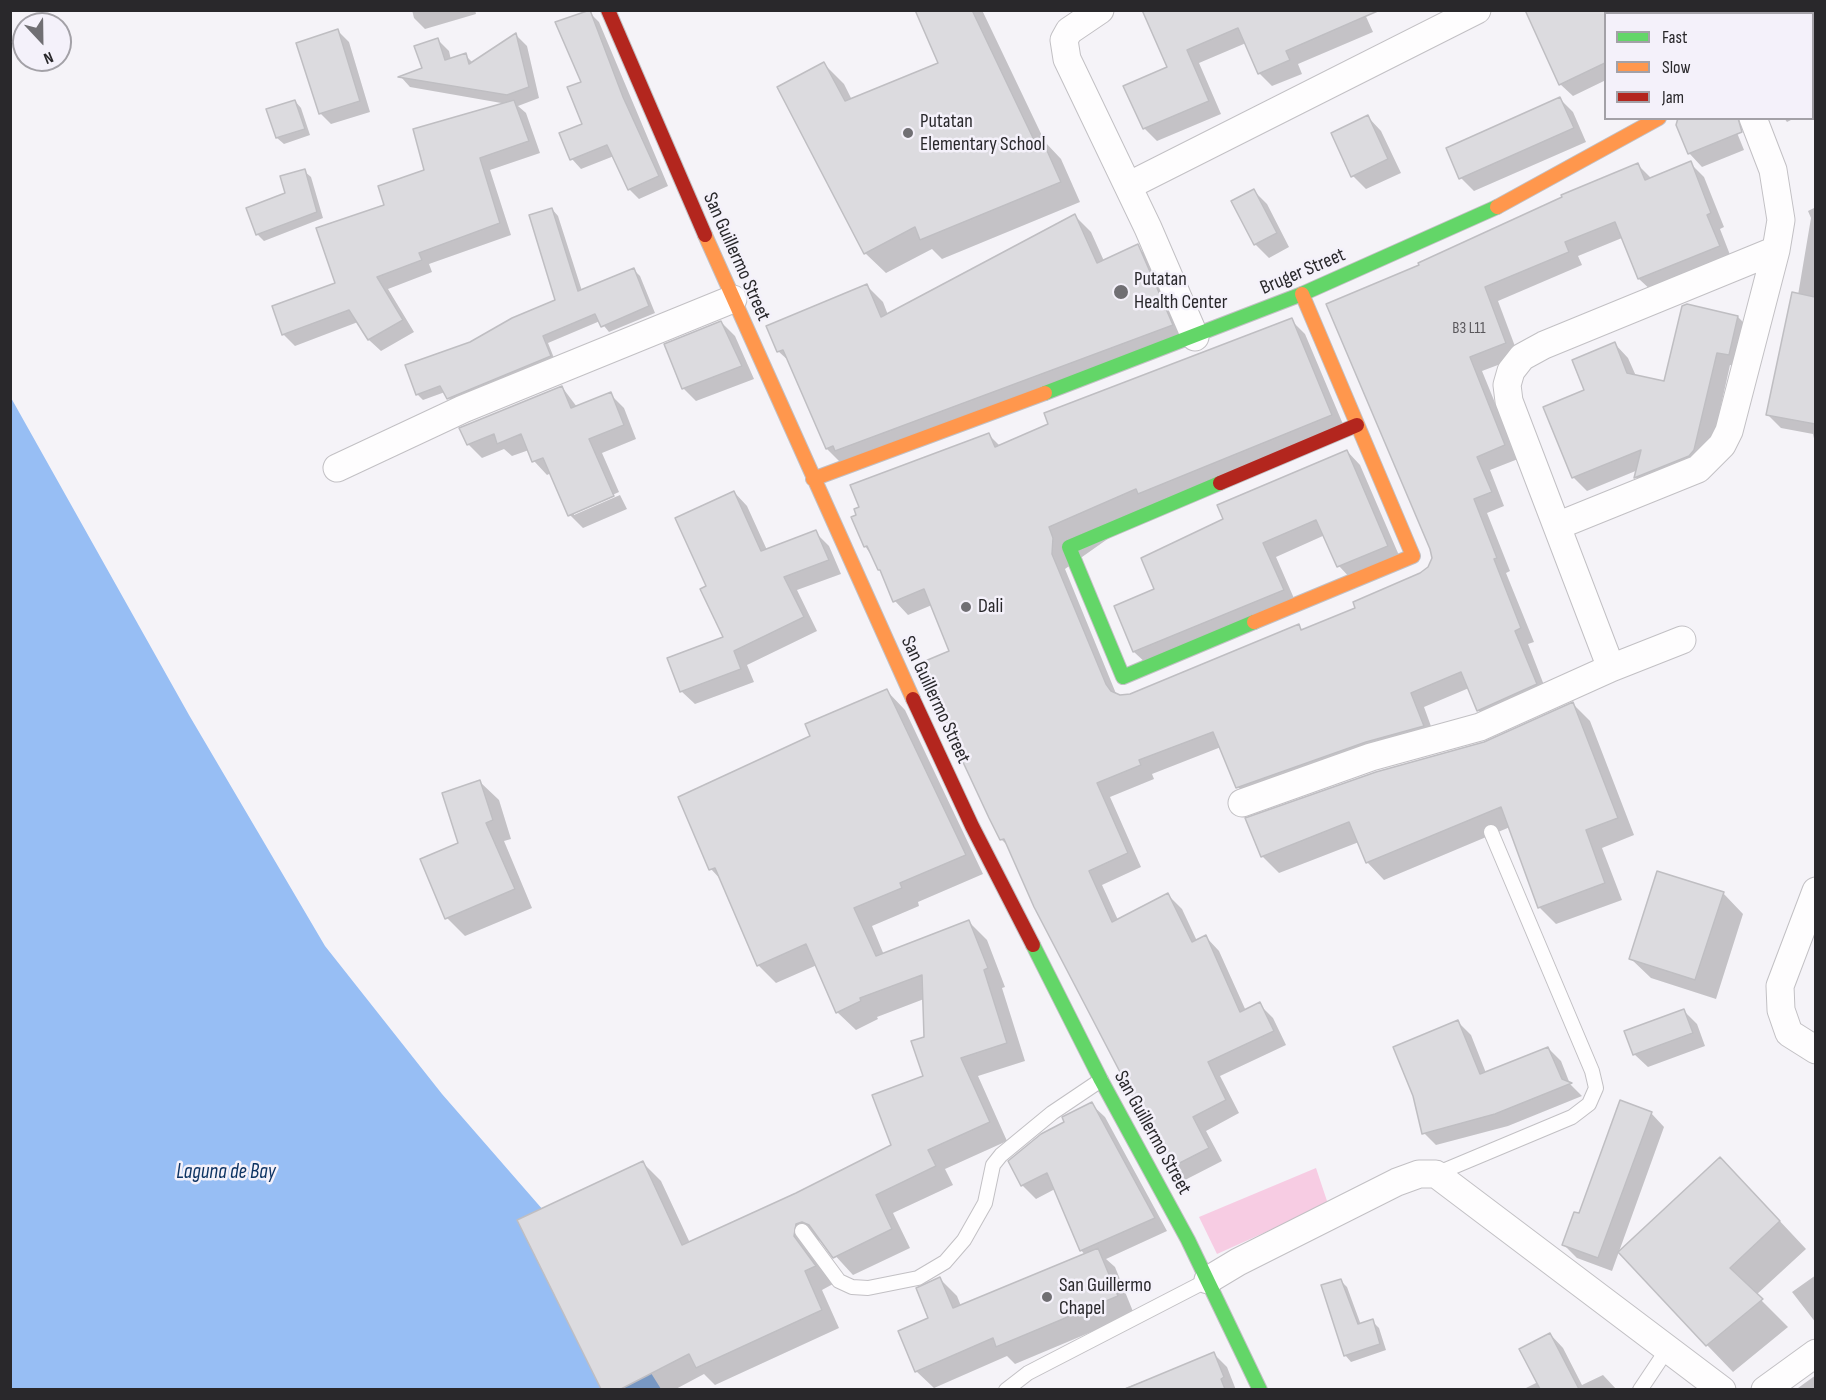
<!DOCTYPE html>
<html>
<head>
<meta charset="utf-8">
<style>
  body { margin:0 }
  #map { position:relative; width:1826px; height:1400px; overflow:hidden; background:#f5f3f8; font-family:"Sofia Sans Condensed",sans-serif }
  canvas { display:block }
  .frame { position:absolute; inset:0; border:12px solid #29282b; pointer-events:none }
  .legend { position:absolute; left:1604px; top:12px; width:210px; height:108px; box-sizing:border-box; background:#f4f1fa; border:2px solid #a3a1a7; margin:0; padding:8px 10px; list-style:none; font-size:18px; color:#29282b }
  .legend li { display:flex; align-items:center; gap:12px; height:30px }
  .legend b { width:30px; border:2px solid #a3a1a7 }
  .north { position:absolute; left:12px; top:12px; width:60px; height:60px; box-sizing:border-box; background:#f4f1fa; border:2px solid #a3a1a7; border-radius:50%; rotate:158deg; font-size:16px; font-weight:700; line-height:24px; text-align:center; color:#29282b }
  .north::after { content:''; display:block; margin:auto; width:21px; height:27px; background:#706f73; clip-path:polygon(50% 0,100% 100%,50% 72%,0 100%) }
</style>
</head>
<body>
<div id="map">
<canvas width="1826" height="1400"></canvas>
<div class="frame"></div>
<ul class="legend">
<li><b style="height:8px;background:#63d668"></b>Fast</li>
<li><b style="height:8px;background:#ff974d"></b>Slow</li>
<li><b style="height:8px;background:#b3261e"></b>Jam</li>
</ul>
<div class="north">N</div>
</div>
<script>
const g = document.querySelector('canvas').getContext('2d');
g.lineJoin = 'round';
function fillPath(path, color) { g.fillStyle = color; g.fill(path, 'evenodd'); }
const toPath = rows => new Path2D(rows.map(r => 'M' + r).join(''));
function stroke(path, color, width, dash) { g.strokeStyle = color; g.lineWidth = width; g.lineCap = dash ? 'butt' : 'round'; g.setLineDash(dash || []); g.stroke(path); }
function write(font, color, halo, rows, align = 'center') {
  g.font = font + ' "Sofia Sans Condensed",sans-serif'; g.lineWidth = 5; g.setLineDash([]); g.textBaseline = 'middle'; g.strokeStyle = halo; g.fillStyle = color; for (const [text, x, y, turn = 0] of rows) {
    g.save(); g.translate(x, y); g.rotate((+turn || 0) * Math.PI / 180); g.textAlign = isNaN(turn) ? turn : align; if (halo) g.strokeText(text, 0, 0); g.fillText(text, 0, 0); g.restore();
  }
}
fillPath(toPath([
  [1316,1168,1328,1204,1217,1254,1199,1217]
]), '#f7cce3');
fillPath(toPath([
  [10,396,189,715,325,946,442,1094,564,1234,661,1389,11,1389]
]), '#97bef4');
fillPath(toPath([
  [412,10,475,10,476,14,425,29,414,18],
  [916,10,982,10,1045,142,1061,159,1080,202,942,259,932,249,886,273,865,253,824,64,844,84,852,100,940,64],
  [1144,10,1363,10,1373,32,1298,64,1302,74,1272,86,1259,73,1246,43,1199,63,1221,114,1157,141,1144,128,1169,68],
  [1526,10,1687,10,1688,14,1606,14,1606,80,1573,96,1560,84],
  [1730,10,1784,10,1779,14,1731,14],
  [589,12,599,22,668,186,639,199,629,189,614,156,581,169,572,159,583,124,583,83],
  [338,31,349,42,370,112,331,124,320,113],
  [516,35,527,46,539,98,518,106,526,113,540,153,490,170,511,235,429,264,432,272,388,289,414,332,381,351,369,340,358,322,295,346,283,334,337,284,386,206,507,104,410,87,401,77,424,69,438,40,449,51,451,60,465,55,473,63],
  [1812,48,1816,51,1816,109,1812,111],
  [1560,99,1573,112,1586,142,1474,191,1461,178],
  [295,101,301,108,310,135,284,144,277,138],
  [1368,117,1381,131,1401,173,1366,189,1353,176],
  [1731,118,1744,150,1702,167,1689,153],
  [1784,118,1795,118,1787,122],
  [1690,163,1704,177,1724,227,1720,229,1732,260,1653,292,1639,279,1622,238,1578,256,1582,265,1498,301,1519,357,1482,371,1518,459,1490,470,1504,506,1487,513,1510,571,1506,573,1534,642,1528,644,1549,698,1492,724,1478,710,1469,688,1424,707,1436,740,1251,801,1238,787,1221,747,1152,774,1154,779,1110,797,1141,867,1102,885,1118,920,1168,895,1182,909,1197,941,1206,937,1219,951,1246,1011,1259,1004,1273,1018,1286,1045,1220,1076,1239,1113,1206,1131,1222,1161,1185,1180,1171,1167,1009,847,1001,839,951,652,932,605,908,615,895,601,884,574,865,546,989,435,1000,446,1291,320,1305,334,1345,429,1153,507,1065,569,1117,696,1131,696,1298,626,1303,630,1357,608,1421,575,1429,568,1433,558,1421,266,1638,165,1652,179],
  [304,171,311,177,323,218,264,241,258,235,248,209,286,194],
  [1253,190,1267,204,1289,247,1269,258,1255,244],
  [1816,207,1816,448,1813,434,1781,428,1768,415,1798,295,1811,218,1808,211],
  [552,209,558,216,582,291,634,270,640,276,655,313,609,332,600,321,548,343,556,363,455,405,445,392,423,400,417,394,471,343,557,301],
  [1075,216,1091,232,1104,261,1137,246,1153,262,1188,341,843,465,827,449,790,362,778,351,867,286,883,302,888,315],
  [1738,317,1751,330,1742,368,1730,365,1708,464,1649,490,1636,477,1638,470,1587,491,1573,477,1586,391,1615,344,1628,358,1636,376,1665,383],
  [721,322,735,336,754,379,696,401,683,388],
  [562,387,577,407,610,394,624,408,636,439,602,453,619,492,574,512,574,515,620,495,627,509,583,528,570,515,551,473,547,475,534,461,529,450,512,456,504,449,482,458,468,444],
  [1347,451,1360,465,1401,560,1352,580,1339,566,1325,535,1276,557,1296,603,1148,665,1134,652,1116,607,1156,590,1225,520],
  [734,492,747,506,767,550,815,532,829,546,841,574,797,590,817,631,747,665,754,682,695,704,681,691,725,638,708,587],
  [887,691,905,710,983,874,918,902,919,906,872,926,884,955,969,922,987,940,1005,987,1002,988,1025,1061,978,1076,1007,1141,945,1169,953,1185,893,1213,910,1248,853,1275,821,1240,814,1242,833,1284,822,1290,839,1328,715,1385,704,1374,674,1390,603,1390,519,1221,642,1162,661,1181,690,1243,797,1195,893,1146,925,1077,924,999,877,1017,878,1019,856,1030,837,1012,817,965,776,983,758,965,722,881,711,869,680,797,812,736],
  [1573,704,1590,721,1634,835,1602,848,1622,900,1556,924,1539,907,1510,827,1384,880,1367,862,1359,842,1279,873,1262,856],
  [480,782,499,800,511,839,504,841,532,908,465,936,447,918,460,844],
  [1723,893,1743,914,1716,999,1651,978,1630,958],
  [1684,1011,1697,1024,1705,1046,1648,1067,1634,1054],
  [1458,1022,1471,1035,1486,1073,1548,1048,1561,1061,1570,1084,1582,1096,1508,1126,1436,1145,1424,1133],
  [1091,1104,1105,1117,1167,1231,1106,1259,1115,1267,1134,1314,1015,1364,1007,1356,934,1388,916,1371,940,1279,957,1296,961,1306,1085,1255,1081,1250,1055,1189,1036,1199,1022,1185,1010,1161],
  [1651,1113,1664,1127,1612,1271,1577,1258,1564,1245,1580,1215],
  [1747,1186,1806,1249,1756,1295,1788,1327,1733,1372,1707,1345],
  [1816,1275,1816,1323,1792,1292],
  [1340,1280,1347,1287,1361,1325,1372,1321,1379,1328,1386,1350,1351,1362,1345,1355],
  [1550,1334,1563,1348,1582,1385,1603,1375,1617,1390,1522,1390,1538,1382],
  [1214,1354,1227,1367,1236,1390,1120,1390],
  [1816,1375,1816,1390,1799,1390,1798,1388]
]), '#0003');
const building = toPath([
  [590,10,623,97,659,176,628,190,607,145,570,160,559,133,582,124,567,87,581,82,555,22,590,10],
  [915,10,972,10,1034,140,1041,137,1061,182,920,240,915,227,864,254,777,87,824,62,845,101,938,63,915,10],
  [1142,10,1380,10,1286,51,1290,60,1258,74,1238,28,1187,50,1209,101,1143,129,1123,86,1167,67,1142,10],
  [1525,10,1605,10,1605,63,1559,85,1525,10],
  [338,29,360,101,319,114,296,43,338,29],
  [516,33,529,87,507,95,398,77,422,68,414,46,438,38,445,60,466,53,469,64,516,33],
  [1560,97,1574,128,1459,179,1446,148,1560,97],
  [295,100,305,129,276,138,266,109,295,100],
  [514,100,529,141,480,158,500,223,419,253,422,260,377,277,403,320,368,340,349,310,282,335,272,306,335,283,316,228,384,205,378,186,424,170,413,129,514,100],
  [1368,115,1388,159,1351,177,1331,133,1368,115],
  [1678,118,1738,118,1742,132,1688,154,1676,125,1678,118],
  [1691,161,1711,213,1707,215,1720,246,1638,279,1615,222,1565,242,1569,252,1485,287,1506,343,1470,357,1505,445,1477,457,1492,492,1474,499,1497,558,1494,559,1521,628,1515,631,1537,684,1477,711,1461,672,1411,693,1424,726,1366,742,1236,788,1213,732,1139,760,1141,765,1097,783,1128,853,1089,871,1112,922,1168,893,1192,942,1206,935,1240,1012,1260,1002,1274,1031,1208,1062,1226,1100,1193,1117,1209,1148,1170,1168,1034,907,1004,839,1000,840,989,818,922,674,918,664,949,651,924,589,893,602,880,570,878,570,867,546,864,547,851,517,856,515,854,509,859,507,850,485,989,433,995,447,1048,424,1044,413,1292,318,1332,415,1138,494,1136,489,1049,527,1053,538,1052,554,1106,684,1111,691,1120,695,1130,694,1299,624,1301,630,1355,608,1353,602,1420,573,1428,567,1432,558,1430,549,1326,304,1419,265,1418,263,1562,197,1561,195,1638,163,1645,180,1691,161],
  [305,169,317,212,256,235,246,208,285,193,280,176,305,169],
  [1254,189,1277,233,1254,245,1231,201,1254,189],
  [552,208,578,291,634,268,649,306,601,327,595,314,543,336,551,356,447,399,440,386,416,395,405,365,470,342,512,318,555,300,529,215,552,208],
  [1075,214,1097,263,1138,244,1173,325,835,451,833,446,826,449,783,350,777,352,766,326,867,284,881,317,1075,214],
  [1792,292,1815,297,1815,424,1766,415,1792,292],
  [1687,304,1738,316,1729,355,1717,353,1694,450,1689,456,1634,478,1641,450,1572,478,1543,407,1584,390,1572,360,1615,342,1627,373,1664,381,1682,306,1687,304],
  [721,321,742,366,682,389,664,344,721,321],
  [562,386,571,408,611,392,624,425,589,439,614,496,568,516,543,458,532,462,521,434,497,444,494,434,467,445,459,428,562,386],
  [1347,450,1388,546,1337,567,1316,520,1263,543,1284,590,1133,652,1114,606,1154,589,1141,558,1223,519,1217,505,1347,450],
  [734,491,761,551,816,530,829,560,784,577,804,617,734,651,741,669,680,692,667,658,723,637,700,589,706,586,675,518,734,491],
  [887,689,966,855,900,883,902,888,854,908,876,956,969,920,988,968,984,970,1007,1043,961,1058,990,1122,928,1150,936,1166,876,1195,892,1229,833,1258,809,1225,802,1222,796,1224,794,1236,816,1266,805,1271,822,1310,696,1368,689,1354,621,1389,601,1389,517,1220,643,1161,682,1245,796,1193,891,1145,872,1095,923,1076,911,1041,924,1037,922,975,860,998,861,1001,836,1013,806,944,757,966,715,868,709,870,678,797,810,736,805,724,887,689],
  [1573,702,1618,818,1586,830,1605,883,1538,908,1501,807,1366,863,1349,822,1261,857,1245,818,1376,772,1484,742,1573,702],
  [480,780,493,820,486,823,515,889,445,919,420,859,458,843,442,793,480,780],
  [1657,871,1724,892,1695,980,1629,959,1657,871],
  [1684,1009,1693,1033,1633,1055,1624,1031,1684,1009],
  [1458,1020,1480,1074,1548,1047,1562,1079,1572,1083,1495,1114,1422,1134,1413,1096,1393,1047,1458,1020],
  [1620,1100,1652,1112,1598,1258,1562,1245,1574,1212,1579,1213,1620,1100],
  [1092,1102,1155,1218,1080,1251,1047,1173,1021,1186,1008,1161,1041,1134,1064,1122,1062,1117,1092,1102],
  [1720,1157,1780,1221,1730,1268,1763,1299,1706,1346,1618,1252,1720,1157],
  [1098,1248,1118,1296,996,1347,993,1338,915,1372,898,1331,928,1318,916,1288,940,1277,953,1308,1098,1248],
  [1341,1279,1358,1324,1373,1319,1380,1344,1344,1356,1321,1285,1341,1279],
  [1550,1333,1579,1389,1540,1389,1519,1349,1550,1333],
  [1214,1352,1224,1377,1221,1379,1225,1389,1125,1389,1214,1352]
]);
fillPath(building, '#dcdbdf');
stroke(building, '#bfbec2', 1.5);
const lane = toPath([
  [1436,1174,1572,1117,1589,1104,1596,1088,1592,1071,1491,832],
  [802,1231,839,1281,852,1287,868,1288,918,1278,945,1262,964,1240,985,1203,993,1165,1001,1155,1052,1113,1101,1080],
  [1006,1390,1028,1373,1208,1280],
  [1640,1390,1668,1348]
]);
const street = toPath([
  [1100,10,1069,31,1064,40,1067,59,1148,228,1195,337],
  [1128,186,1477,10],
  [337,468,463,409,733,299],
  [1557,526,1698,469,1722,445,1729,431,1776,250,1781,220,1773,170,1753,118],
  [1611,668,1509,401,1507,385,1511,371,1522,357,1544,345,1776,250],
  [1242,803,1371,757,1480,727,1611,668,1682,640],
  [1816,891,1780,986,1781,1010,1789,1033,1816,1050],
  [1208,1280,1238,1262,1397,1182,1419,1174,1436,1174,1722,1390],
  [1765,1390,1816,1353]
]);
const fast = toPath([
  [1045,393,1302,294,1497,207],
  [1220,483,1069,547,1123,677,1254,622],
  [1033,945,1101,1080,1188,1240,1260,1390]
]);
const slow = toPath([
  [1812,21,1816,19],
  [1497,207,1659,118],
  [705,235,913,699],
  [813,479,1045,393],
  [1254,622,1413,556,1302,294]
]);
const jam = toPath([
  [608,10,705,235],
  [1220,483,1357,425],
  [913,699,972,826,1033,945]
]);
stroke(lane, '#c2c0c4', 16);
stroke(street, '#c2c0c4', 29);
stroke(fast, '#c2c0c4', 16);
stroke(slow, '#c2c0c4', 16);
stroke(jam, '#c2c0c4', 16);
stroke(lane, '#fefdfe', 14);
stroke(street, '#fefdfe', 27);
stroke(fast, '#63d668', 14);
stroke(slow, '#ff974d', 14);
stroke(jam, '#b3261e', 14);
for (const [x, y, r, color] of [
  [908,133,6,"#706f73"],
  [1121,292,8,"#706f73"],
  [966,607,6,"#706f73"],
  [1047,1297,6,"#706f73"]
]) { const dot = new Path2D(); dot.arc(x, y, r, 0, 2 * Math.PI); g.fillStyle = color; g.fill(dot); stroke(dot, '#f4f1fa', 2); }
write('16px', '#58565a', null, [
  ["B3 L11",1469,329]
]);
write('20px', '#29282b', '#f4f1fa', [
  ["Putatan",920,122],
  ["Elementary School",920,145],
  ["Putatan",1134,280],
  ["Health Center",1134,303],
  ["Dali",978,607],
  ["San Guillermo",1059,1286],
  ["Chapel",1059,1309]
], 'left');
write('20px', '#29282b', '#f4f1fa', [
  ["San Guillermo Street",736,257,66],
  ["Bruger Street",1303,272,-23],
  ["San Guillermo Street",935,700,65],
  ["San Guillermo Street",1152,1133,61]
]);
write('italic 21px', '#0e3463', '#f4f1fa', [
  ["Laguna de Bay",226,1173]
]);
</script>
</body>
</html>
